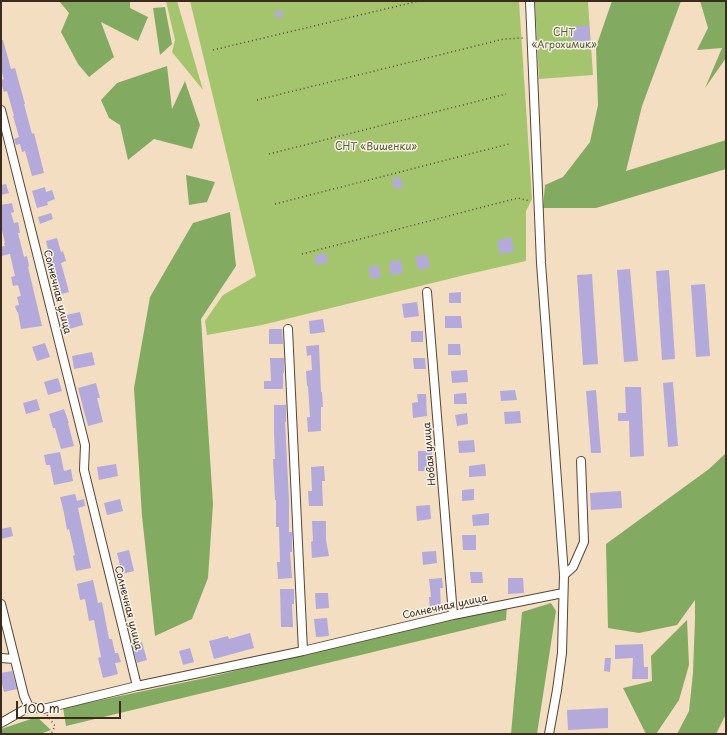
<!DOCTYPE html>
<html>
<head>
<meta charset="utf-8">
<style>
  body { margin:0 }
  #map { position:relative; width:727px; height:735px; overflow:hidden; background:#f4dec1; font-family:"Playpen Sans",sans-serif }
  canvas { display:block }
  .frame { position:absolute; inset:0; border:2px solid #3b2a1e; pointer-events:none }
  .scale { position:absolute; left:16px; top:701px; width:105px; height:18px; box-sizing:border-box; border:2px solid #3b2a1e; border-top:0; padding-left:5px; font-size:12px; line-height:14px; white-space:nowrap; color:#3b2a1e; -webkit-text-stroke:3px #f7f3e8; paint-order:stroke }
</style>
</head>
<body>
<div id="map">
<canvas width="727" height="735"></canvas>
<div class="frame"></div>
<div class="scale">100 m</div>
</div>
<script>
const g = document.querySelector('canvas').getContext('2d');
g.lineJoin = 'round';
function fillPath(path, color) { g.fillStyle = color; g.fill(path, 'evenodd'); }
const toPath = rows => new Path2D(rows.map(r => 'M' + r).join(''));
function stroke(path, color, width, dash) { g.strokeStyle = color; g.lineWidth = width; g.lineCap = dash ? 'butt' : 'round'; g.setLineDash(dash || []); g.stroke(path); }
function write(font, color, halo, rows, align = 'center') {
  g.font = font + ' "Playpen Sans",sans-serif'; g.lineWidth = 3; g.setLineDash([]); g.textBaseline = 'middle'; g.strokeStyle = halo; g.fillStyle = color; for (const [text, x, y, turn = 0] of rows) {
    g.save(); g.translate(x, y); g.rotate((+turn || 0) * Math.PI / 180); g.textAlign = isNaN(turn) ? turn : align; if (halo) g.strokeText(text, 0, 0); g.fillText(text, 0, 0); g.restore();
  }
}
fillPath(toPath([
  [166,1,177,1,203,90,172,52,175,40],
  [190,1,519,1,532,199,526,211,526,261,469,274,262,325,207,335,205,321,223,295,256,276],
  [535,1,589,1,588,2,593,75,539,79]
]), '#a4c56e');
fillPath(toPath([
  [59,1,130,1,130,8,148,17,138,41,101,22,114,57,89,77,78,64,61,32,69,13],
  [612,1,681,1,642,106,626,171,726,140,726,169,596,208,543,208,545,185,563,177,590,142,598,105,596,47],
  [700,1,726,1,726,58,705,88,722,48,697,50,708,28],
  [165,7,172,44,160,55,153,8],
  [167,66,172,109,185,81,200,125,192,149,154,139,128,160,120,125,109,118,101,100,117,83],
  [186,175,215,182,207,202,189,205],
  [230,212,236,266,201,319,213,504,208,578,192,619,155,636,142,516,134,388,150,297,193,223],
  [726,453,726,714,716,734,677,734,689,711,693,673,695,618,695,600,677,625,639,633,608,628,606,544,709,469],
  [551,603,556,611,537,734,511,734,522,612],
  [507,606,506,620,66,726,63,708,205,678],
  [687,620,689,665,679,700,656,734,646,734,623,688,652,681,651,656],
  [37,717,51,730,40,734,1,734,1,729]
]), '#83aa61');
fillPath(toPath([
  [281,10,283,17,276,18,275,11],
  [589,25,590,40,577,42,576,39,571,40,570,31,575,30,574,27],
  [1,40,3,40,11,69,15,68,25,104,24,104,32,134,34,133,44,173,32,176,25,151,22,152,20,144,16,145,14,139,19,137,13,116,14,116,7,91,4,92,1,83,1,80,4,79,1,70],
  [400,177,403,187,395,189,392,179],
  [6,184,9,193,1,195,1,185],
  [45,187,46,192,52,190,55,199,47,202,48,205,37,208,32,191],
  [12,203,14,212,11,213,14,223,18,222,20,233,18,233,24,257,27,256,29,266,28,267,42,326,21,329,18,312,17,312,15,306,19,305,17,297,21,296,18,285,13,286,11,277,15,276,10,254,1,256,1,247,5,246,4,243,5,243,1,226,1,205],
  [51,213,53,219,40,224,38,217],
  [511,237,514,251,500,254,497,240],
  [57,238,61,252,63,251,66,261,61,263,69,292,58,295,52,275,54,275,46,241],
  [326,253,328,262,317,265,314,256],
  [426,254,430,267,419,270,415,257],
  [401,260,403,273,391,275,389,262],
  [378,265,381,277,371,279,368,268],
  [630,269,638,361,624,362,617,270],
  [669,270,675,359,662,360,656,271],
  [592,274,598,364,583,365,577,275],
  [705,284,710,356,696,357,691,285],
  [461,292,461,303,449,303,449,293],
  [417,302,419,316,404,318,402,304],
  [80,312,83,325,66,330,62,316],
  [445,316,461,316,462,328,445,328],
  [323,319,325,332,310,334,309,321],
  [269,329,282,329,283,344,269,344],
  [411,331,423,331,423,342,411,342],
  [45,343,50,357,37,361,32,347],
  [448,344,460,344,461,355,448,355],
  [319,345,321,392,322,392,323,407,321,407,321,431,308,432,307,417,310,417,308,386,307,386,306,371,312,370,311,355,307,356,306,346],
  [92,352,95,365,74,369,72,356],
  [270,358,284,358,284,373,283,373,283,389,264,389,264,381,271,381],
  [413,358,425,358,426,369,414,369],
  [467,370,468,382,452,383,451,371],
  [58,378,62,391,48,395,44,382],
  [673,382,678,446,668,447,663,383],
  [96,383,100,398,97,398,103,422,88,426,78,388],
  [625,387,641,387,644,456,630,457,629,421,618,421,618,413,626,413],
  [515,390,517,400,501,401,500,391],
  [596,390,601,453,591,453,586,391],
  [466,393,467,404,454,404,454,394],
  [417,394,426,394,427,416,413,418,412,403,418,402],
  [37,399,40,410,26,414,23,403],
  [274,405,286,405,286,422,285,422,289,500,289,532,292,532,292,552,290,552,292,578,278,579,277,562,280,562,279,527,276,527,276,500,275,500,273,459,275,459,274,432],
  [64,409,69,423,68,423,74,446,61,449,55,428,53,428,49,414],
  [520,411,521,423,505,424,504,412],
  [467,413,468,424,457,426,455,415],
  [474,440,475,452,459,453,458,441],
  [418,451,432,451,432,471,418,471],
  [60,452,64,471,71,469,73,481,54,485,50,465,46,465,44,455],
  [116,464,118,476,99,480,97,467],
  [485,464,486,476,469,477,469,466],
  [324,466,325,481,322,481,323,506,309,506,308,491,312,491,311,467],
  [474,489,474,500,462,501,462,490],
  [621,491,622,508,591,510,590,493],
  [75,494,77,501,84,499,85,506,78,508,91,568,76,571,73,556,75,555,69,529,67,530,64,513,60,497],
  [120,499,123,511,107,515,104,503],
  [430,505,431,519,417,521,416,506],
  [489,513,489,525,473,526,472,515],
  [312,521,326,521,326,540,329,556,312,558,311,542,313,541],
  [11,527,13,536,1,539,1,529],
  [462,535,476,535,476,550,463,550],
  [129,550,134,571,122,574,117,553],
  [436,551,437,563,423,565,422,552],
  [470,572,482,572,483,583,471,583],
  [442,578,443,588,440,588,441,609,430,610,429,597,431,597,429,579],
  [508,578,523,578,524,593,508,594],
  [93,580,98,603,102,602,109,639,112,639,115,653,118,653,121,662,115,663,118,674,103,678,98,658,101,657,94,620,89,621,85,599,80,600,77,584],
  [280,589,294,589,294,604,292,604,293,627,281,627],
  [315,593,328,593,329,608,316,609],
  [327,618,329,636,316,637,314,619],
  [250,633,254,648,214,659,209,641,228,636,229,639],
  [142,642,147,660,137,663,132,644],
  [643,644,644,667,648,667,648,679,632,679,633,658,615,659,615,645],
  [190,648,194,662,183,665,179,651],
  [605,658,611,658,610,672,604,671],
  [12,671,17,689,4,692,1,679,1,673],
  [608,708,608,728,568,730,567,710]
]), '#b3a9db');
const minor = toPath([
  [530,1,541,263,564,575,562,653,557,690,549,734],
  [1,110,85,445,84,470,137,686,303,651,453,615,563,593],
  [427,292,453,615],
  [288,329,303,651],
  [564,575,573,567,584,542,581,461],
  [1,604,24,696,29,707,43,709,137,686],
  [1,658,14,659],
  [1,723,29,707]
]);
stroke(minor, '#574536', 10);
stroke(toPath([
  [213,50,419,1],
  [257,100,504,39,523,38],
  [269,154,506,94],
  [275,204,509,144],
  [302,254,518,198,530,201],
  [47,715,55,726,51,734]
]), '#574536', 1.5, [1, 3]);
stroke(minor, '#fff', 8);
write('10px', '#5a5836', '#f7f3e8', [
  ["СНТ",564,33],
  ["«Агрохимик»",564,45],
  ["СНТ «Вишенки»",376,147]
]);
write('10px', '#3b2a1e', '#f7f3e8', [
  ["Солнечная улица",57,292,76],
  ["Новая улица",430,454,-95],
  ["Солнечная улица",445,607,-12],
  ["Солнечная улица",128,608,76]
]);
</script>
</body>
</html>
